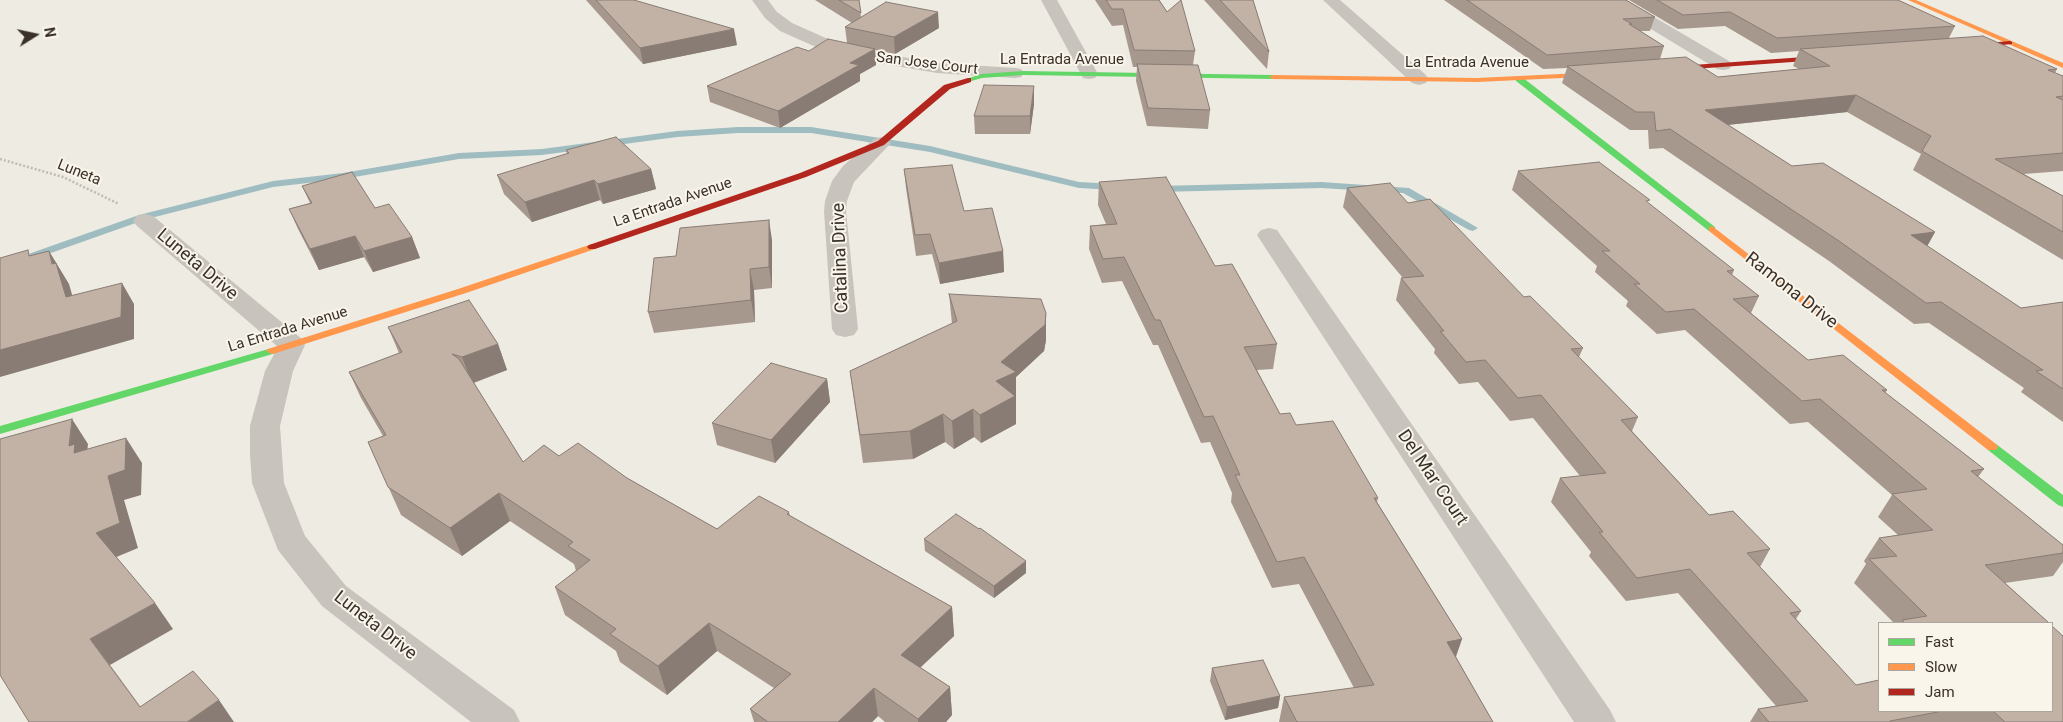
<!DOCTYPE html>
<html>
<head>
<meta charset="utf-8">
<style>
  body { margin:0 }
  #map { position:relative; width:2063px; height:722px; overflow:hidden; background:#eeebe3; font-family:Roboto,sans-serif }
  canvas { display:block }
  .legend { position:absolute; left:1878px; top:622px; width:175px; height:90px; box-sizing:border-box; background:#faf5eb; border:1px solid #ada69e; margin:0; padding:6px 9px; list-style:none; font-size:15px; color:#39302a }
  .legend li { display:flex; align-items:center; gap:10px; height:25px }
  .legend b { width:25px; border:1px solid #ada69e }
  .north { position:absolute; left:10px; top:10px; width:50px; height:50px; -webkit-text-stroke:4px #faf5eb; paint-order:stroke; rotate:80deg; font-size:14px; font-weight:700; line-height:20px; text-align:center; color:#39302a }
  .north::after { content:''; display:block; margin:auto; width:18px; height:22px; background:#39302a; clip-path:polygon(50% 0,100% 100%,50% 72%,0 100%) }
</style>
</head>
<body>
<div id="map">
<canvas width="2063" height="722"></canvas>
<ul class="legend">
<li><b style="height:6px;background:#63d668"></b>Fast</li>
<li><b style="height:6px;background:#ff974d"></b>Slow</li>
<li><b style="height:6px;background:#b3261e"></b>Jam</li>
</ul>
<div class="north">N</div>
</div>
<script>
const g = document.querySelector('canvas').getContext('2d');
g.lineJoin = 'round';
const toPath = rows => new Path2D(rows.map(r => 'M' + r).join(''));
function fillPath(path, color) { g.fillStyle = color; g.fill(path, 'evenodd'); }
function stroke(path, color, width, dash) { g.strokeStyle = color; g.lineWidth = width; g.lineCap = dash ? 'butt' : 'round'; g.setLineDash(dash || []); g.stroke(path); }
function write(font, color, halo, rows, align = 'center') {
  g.font = font + ' Roboto,sans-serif'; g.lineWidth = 4; g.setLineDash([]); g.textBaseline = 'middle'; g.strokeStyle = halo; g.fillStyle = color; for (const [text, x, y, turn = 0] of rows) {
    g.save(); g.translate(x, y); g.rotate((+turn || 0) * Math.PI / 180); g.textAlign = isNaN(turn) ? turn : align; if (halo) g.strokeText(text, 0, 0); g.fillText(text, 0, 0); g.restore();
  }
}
fillPath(toPath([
  [738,127,811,127,930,146,1079,182,1115,184,1120,187,1115,190,1079,188,930,152,811,133,738,133,677,137,542,155,459,159,343,179,273,187,147,219,0,271,0,264,139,215,273,181,343,173,459,153,542,149,677,131,738,127],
  [1321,182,1409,188,1478,228,1473,231,1469,230,1403,193,1321,188,1158,192,1153,189,1158,186,1321,182]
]), '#9fbdc0');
stroke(toPath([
  [0,159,63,177,119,204]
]), '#c1bbb4', 2.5, [2, 2]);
fillPath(toPath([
  [752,0,768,0,777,12,792,23,837,43,862,50,937,63,1015,68,1021,69,1024,73,1021,77,1015,78,937,73,855,59,825,51,780,31,765,18,752,0],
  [1041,0,1057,0,1098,74,1095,78,1089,79,1083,78,1041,0],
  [1323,0,1340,0,1426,75,1428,79,1426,83,1419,85,1412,83,1323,0],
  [1606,0,1625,0,1729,61,1732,65,1729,69,1723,70,1717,69,1608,3,1606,0],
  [881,137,888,139,891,143,854,182,847,201,846,211,858,329,854,335,845,337,836,335,832,329,824,211,825,201,832,181,843,166,874,139,881,137],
  [145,214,153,216,302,339,305,345,293,371,280,426,284,483,305,536,346,586,514,710,520,722,471,722,322,606,278,550,252,483,250,454,250,426,265,371,278,347,137,226,133,221,137,216,145,214],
  [1269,228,1277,230,1610,710,1616,722,1574,722,1257,235,1261,230,1269,228]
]), '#c8c3bc');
fillPath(toPath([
  [1023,71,1273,75,1277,77,1273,79,1023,75,982,78,968,82,964,80,981,74,1023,71],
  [1516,77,1522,77,1715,227,1715,231,1709,231,1516,81,1516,77],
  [272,348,278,351,276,353,0,434,0,426,272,348],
  [1992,443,1996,444,2063,495,2063,507,2058,505,1988,450,1986,447,1988,444,1992,443]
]), '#63d668');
fillPath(toPath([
  [1908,0,1916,0,2063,63,2063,68,1908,0],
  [1602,72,1605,72,1605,76,1477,82,1273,79,1269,77,1273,75,1477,78,1602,72],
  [1712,226,1996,444,1998,447,1996,450,1988,450,1709,231,1709,227,1712,226],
  [592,244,597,247,595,249,466,293,276,353,272,354,266,351,268,349,458,289,592,244]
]), '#ff974d');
fillPath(toPath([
  [2010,41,2012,42,2012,44,1964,49,1960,47,1964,45,2010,41],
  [1832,55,1835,55,1835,59,1665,71,1661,69,1665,67,1832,55],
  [968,78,971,78,971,82,950,89,884,145,806,177,595,249,589,249,587,247,589,245,800,173,878,141,944,85,968,78]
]), '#b3261e');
fillPath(toPath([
  [586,0,634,0,737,45,643,64],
  [815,0,859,0,861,17,939,28,895,54,875,50,876,65,860,74,860,81,780,128,710,102,707,86,809,51,847,43,845,27,852,23],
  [1095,0,1159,0,1195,51,1193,65,1210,110,1208,129,1147,126,1136,81,1137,67,1133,67,1123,25,1112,26],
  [1204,0,1253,0,1269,52,1267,69],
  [1444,0,1626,0,1655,17,1650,31,1640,31,1664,46,1660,59,1718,77,1799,69,1793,66,1799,51,1771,53,1725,26,1678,29,1629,0,1882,0,1955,26,1949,38,2057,69,2055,73,2063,76,2063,171,2024,174,2063,196,2063,260,1913,170,1921,154,1847,112,1728,125,1792,166,1935,232,1927,246,2021,308,2063,302,2063,422,2021,392,2024,388,1929,323,1914,324,1829,261,1663,148,1649,149,1648,130,1630,130,1562,83,1567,68,1543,69],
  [1034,104,1030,134,975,134,974,116],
  [566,150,651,169,656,189,603,204,600,200,532,222,504,194,497,175,567,154],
  [904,169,964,211,1003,251,1004,272,940,284,932,254,916,256,906,188],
  [1518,171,1649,204,1734,270,1732,275,1759,296,1751,313,1808,360,1887,390,1885,393,1984,469,1978,477,2063,545,2063,562,2053,576,2005,583,2049,623,1894,623,1854,583,1866,564,1864,561,1879,538,1898,535,1878,517,1892,495,1808,422,1790,424,1685,330,1657,334,1626,306,1628,301,1595,272,1597,266,1512,190],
  [1099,182,1215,266,1277,344,1273,369,1257,370,1280,414,1296,425,1378,498,1377,502,1462,639,1456,657,1493,722,1279,722,1284,697,1354,688,1299,584,1272,588,1231,502,1232,493,1210,442,1201,443,1158,345,1153,345,1122,281,1102,283,1089,249,1090,226,1106,224,1098,205],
  [302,186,375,208,412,237,420,258,373,272,364,257,319,270,298,229,289,209,310,203],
  [1347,188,1408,203,1524,297,1583,348,1579,357,1638,417,1632,431,1709,515,1770,549,1760,567,1801,611,1796,619,1879,711,2052,711,2063,722,1750,722,1758,709,1776,706,1678,593,1626,601,1589,556,1591,552,1551,502,1560,478,1580,476,1533,418,1510,421,1478,382,1459,384,1434,353,1435,349,1396,300,1401,278,1403,278,1343,207],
  [772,240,772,288,754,290,755,322,654,333,648,312,676,256],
  [949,294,1046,340,1044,351,1016,377,1016,424,981,443,974,437,954,449,945,442,913,459,863,463,850,371,952,324],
  [388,327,498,344,507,370,474,383,523,462,559,456,627,478,717,529,789,512,790,516,952,607,954,636,920,667,950,687,952,715,946,722,885,722,878,716,872,722,754,722,750,709,774,688,717,651,667,695,620,662,616,651,565,615,555,587,576,571,574,564,510,521,462,556,401,515,368,442,383,436,361,398,349,372,399,353],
  [827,379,830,402,775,463,717,445,712,423],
  [924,539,1026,573,994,598,925,551],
  [1212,668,1280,696,1278,708,1225,720,1210,681]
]), '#a7988e');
fillPath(toPath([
  [938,12,939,28,895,54,894,37],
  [734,29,737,45,643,64,640,48],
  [875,49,876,65,860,74,860,81,780,128,778,111,850,63],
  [1034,86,1034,104,1030,134,1030,116],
  [1856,95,1847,112,1698,128,1705,110],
  [651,169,656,189,603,204,598,184],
  [594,180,600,200,532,222,525,202],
  [769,220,772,240,772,288,769,267],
  [1935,232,1924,252,1911,235],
  [355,236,364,257,319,270,310,249],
  [412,237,420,258,373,272,364,251],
  [49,251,69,284,79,319,66,297,52,264],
  [1003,251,1004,272,940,284,939,263],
  [750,269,754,290,755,322,751,300],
  [122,283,134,304,134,339,0,377,0,350],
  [1046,313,1046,340,1044,351,1016,377,1016,424,981,443,980,415,996,381,1001,362],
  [498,344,507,370,472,383,462,357],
  [827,379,830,402,775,463,771,440],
  [973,409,974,437,954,449,952,421],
  [943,414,945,442,913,459,910,431],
  [72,419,88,444,86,462,90,478,69,446],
  [126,438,142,463,141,495,124,500,138,548,114,558,96,533,108,476],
  [499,493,510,521,462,556,450,528],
  [1026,561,1026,573,994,598,994,586],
  [155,603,173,629,110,665,152,722,90,639],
  [952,607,954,636,904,683,901,655],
  [709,623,717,651,667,695,658,666],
  [1462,639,1452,666,1447,642],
  [950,687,952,715,946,722,918,722,918,719],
  [874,688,878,716,872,722,838,722],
  [1280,696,1278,708,1225,720,1227,707],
  [219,700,234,722,187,722]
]), '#887c74');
const building = toPath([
  [596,0,634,0,734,29,640,48,596,0],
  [839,0,859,0,861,13,839,0],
  [1106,0,1159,0,1167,12,1181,0,1195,51,1134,50,1123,9,1112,9,1106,0],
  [1220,0,1253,0,1269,52,1220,0],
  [1467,0,1626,0,1655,17,1623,19,1632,24,1629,24,1664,46,1547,55,1467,0],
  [1657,0,1898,0,1955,26,1777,38,1730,12,1683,15,1657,0],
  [886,2,938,12,894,37,845,27,886,2],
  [1983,36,2057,69,2048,70,2063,76,2063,96,2056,97,2063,100,2063,153,1995,159,2063,196,2063,232,1922,151,1931,136,1856,95,1705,110,1792,166,1823,163,1935,232,1911,235,2021,308,2063,302,2063,389,2036,371,2043,370,1941,302,1926,303,1839,241,1670,129,1656,131,1654,112,1636,112,1567,66,1686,57,1718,77,1830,66,1800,49,1983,36],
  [828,39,875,49,850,63,859,65,778,111,707,86,797,47,809,51,828,39],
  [1137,64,1198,65,1210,110,1148,108,1137,64],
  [984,85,1034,86,1030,116,974,116,984,85],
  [616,137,651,169,598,184,594,180,525,202,497,175,569,153,566,150,616,137],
  [1599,162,1650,200,1646,201,1734,270,1727,271,1759,296,1733,299,1808,360,1843,355,1887,390,1882,390,1984,469,1971,471,2063,545,2063,553,1985,565,2049,623,1905,623,1902,620,1927,616,1869,559,1897,556,1879,538,1933,530,1892,494,1927,489,1820,399,1802,401,1694,309,1666,312,1634,284,1640,284,1602,251,1610,251,1518,171,1599,162],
  [952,165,964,211,992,208,1003,251,939,263,930,234,915,235,904,169,952,165],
  [352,172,375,208,389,204,412,237,364,251,355,236,310,249,289,209,312,203,302,186,352,172],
  [1166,177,1215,266,1232,264,1277,344,1244,347,1280,414,1290,413,1296,425,1333,421,1378,498,1374,498,1462,639,1447,642,1493,722,1297,722,1284,697,1374,685,1304,557,1277,562,1235,475,1240,475,1213,416,1204,417,1160,320,1155,320,1124,257,1103,259,1090,226,1117,224,1099,182,1166,177],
  [1390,183,1408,203,1430,199,1524,297,1530,296,1583,348,1571,349,1638,417,1621,420,1709,515,1733,511,1770,549,1747,553,1801,611,1790,613,1856,685,1879,680,1879,711,1943,711,1890,721,1890,722,1769,722,1758,709,1808,701,1690,569,1637,578,1599,532,1603,532,1560,478,1606,473,1541,395,1518,398,1485,360,1466,362,1440,331,1444,331,1401,278,1424,276,1347,188,1390,183],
  [769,220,769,267,750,269,751,300,648,312,654,258,676,256,680,228,769,220],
  [28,250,29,256,49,251,52,264,56,263,66,297,122,283,121,317,0,350,0,258,28,250],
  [949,294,1041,299,1046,313,1045,325,1001,362,1016,372,996,381,1015,396,980,415,973,409,952,421,943,414,910,431,860,435,850,371,957,321,949,294],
  [469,300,498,344,462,357,452,354,459,359,523,462,544,445,559,456,578,443,627,478,717,529,759,496,789,512,787,514,952,607,901,655,950,687,918,719,874,688,838,722,768,722,750,709,791,674,709,623,658,666,610,634,616,629,555,587,590,560,568,546,573,542,499,493,450,528,388,487,368,442,386,435,349,372,402,352,388,327,469,300],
  [771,363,827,379,771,440,712,423,771,363],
  [72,419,69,446,75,444,74,453,126,438,125,470,108,476,120,523,96,533,155,603,90,639,140,707,193,671,219,700,187,722,29,722,0,675,0,439,72,419],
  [956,514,979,529,980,528,1026,561,994,586,924,539,956,514],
  [2052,626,2063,636,2063,722,2005,722,1993,711,2052,711,2052,626],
  [1263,660,1280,696,1227,707,1212,668,1263,660]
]);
fillPath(building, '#c2b1a5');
stroke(building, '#887c74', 1);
write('15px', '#39302a', '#faf5eb', [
  ["La Entrada Avenue",1062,60],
  ["La Entrada Avenue",1467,63],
  ["San Jose Court",927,64,7],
  ["Luneta",79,173,22],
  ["La Entrada Avenue",673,203,-19],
  ["La Entrada Avenue",288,330,-17]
]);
write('18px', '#39302a', '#faf5eb', [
  ["Catalina Drive",841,258,-92],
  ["Luneta Drive",197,265,40],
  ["Ramona Drive",1791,291,38],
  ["Del Mar Court",1432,478,56],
  ["Luneta Drive",375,626,38]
]);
</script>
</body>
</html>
